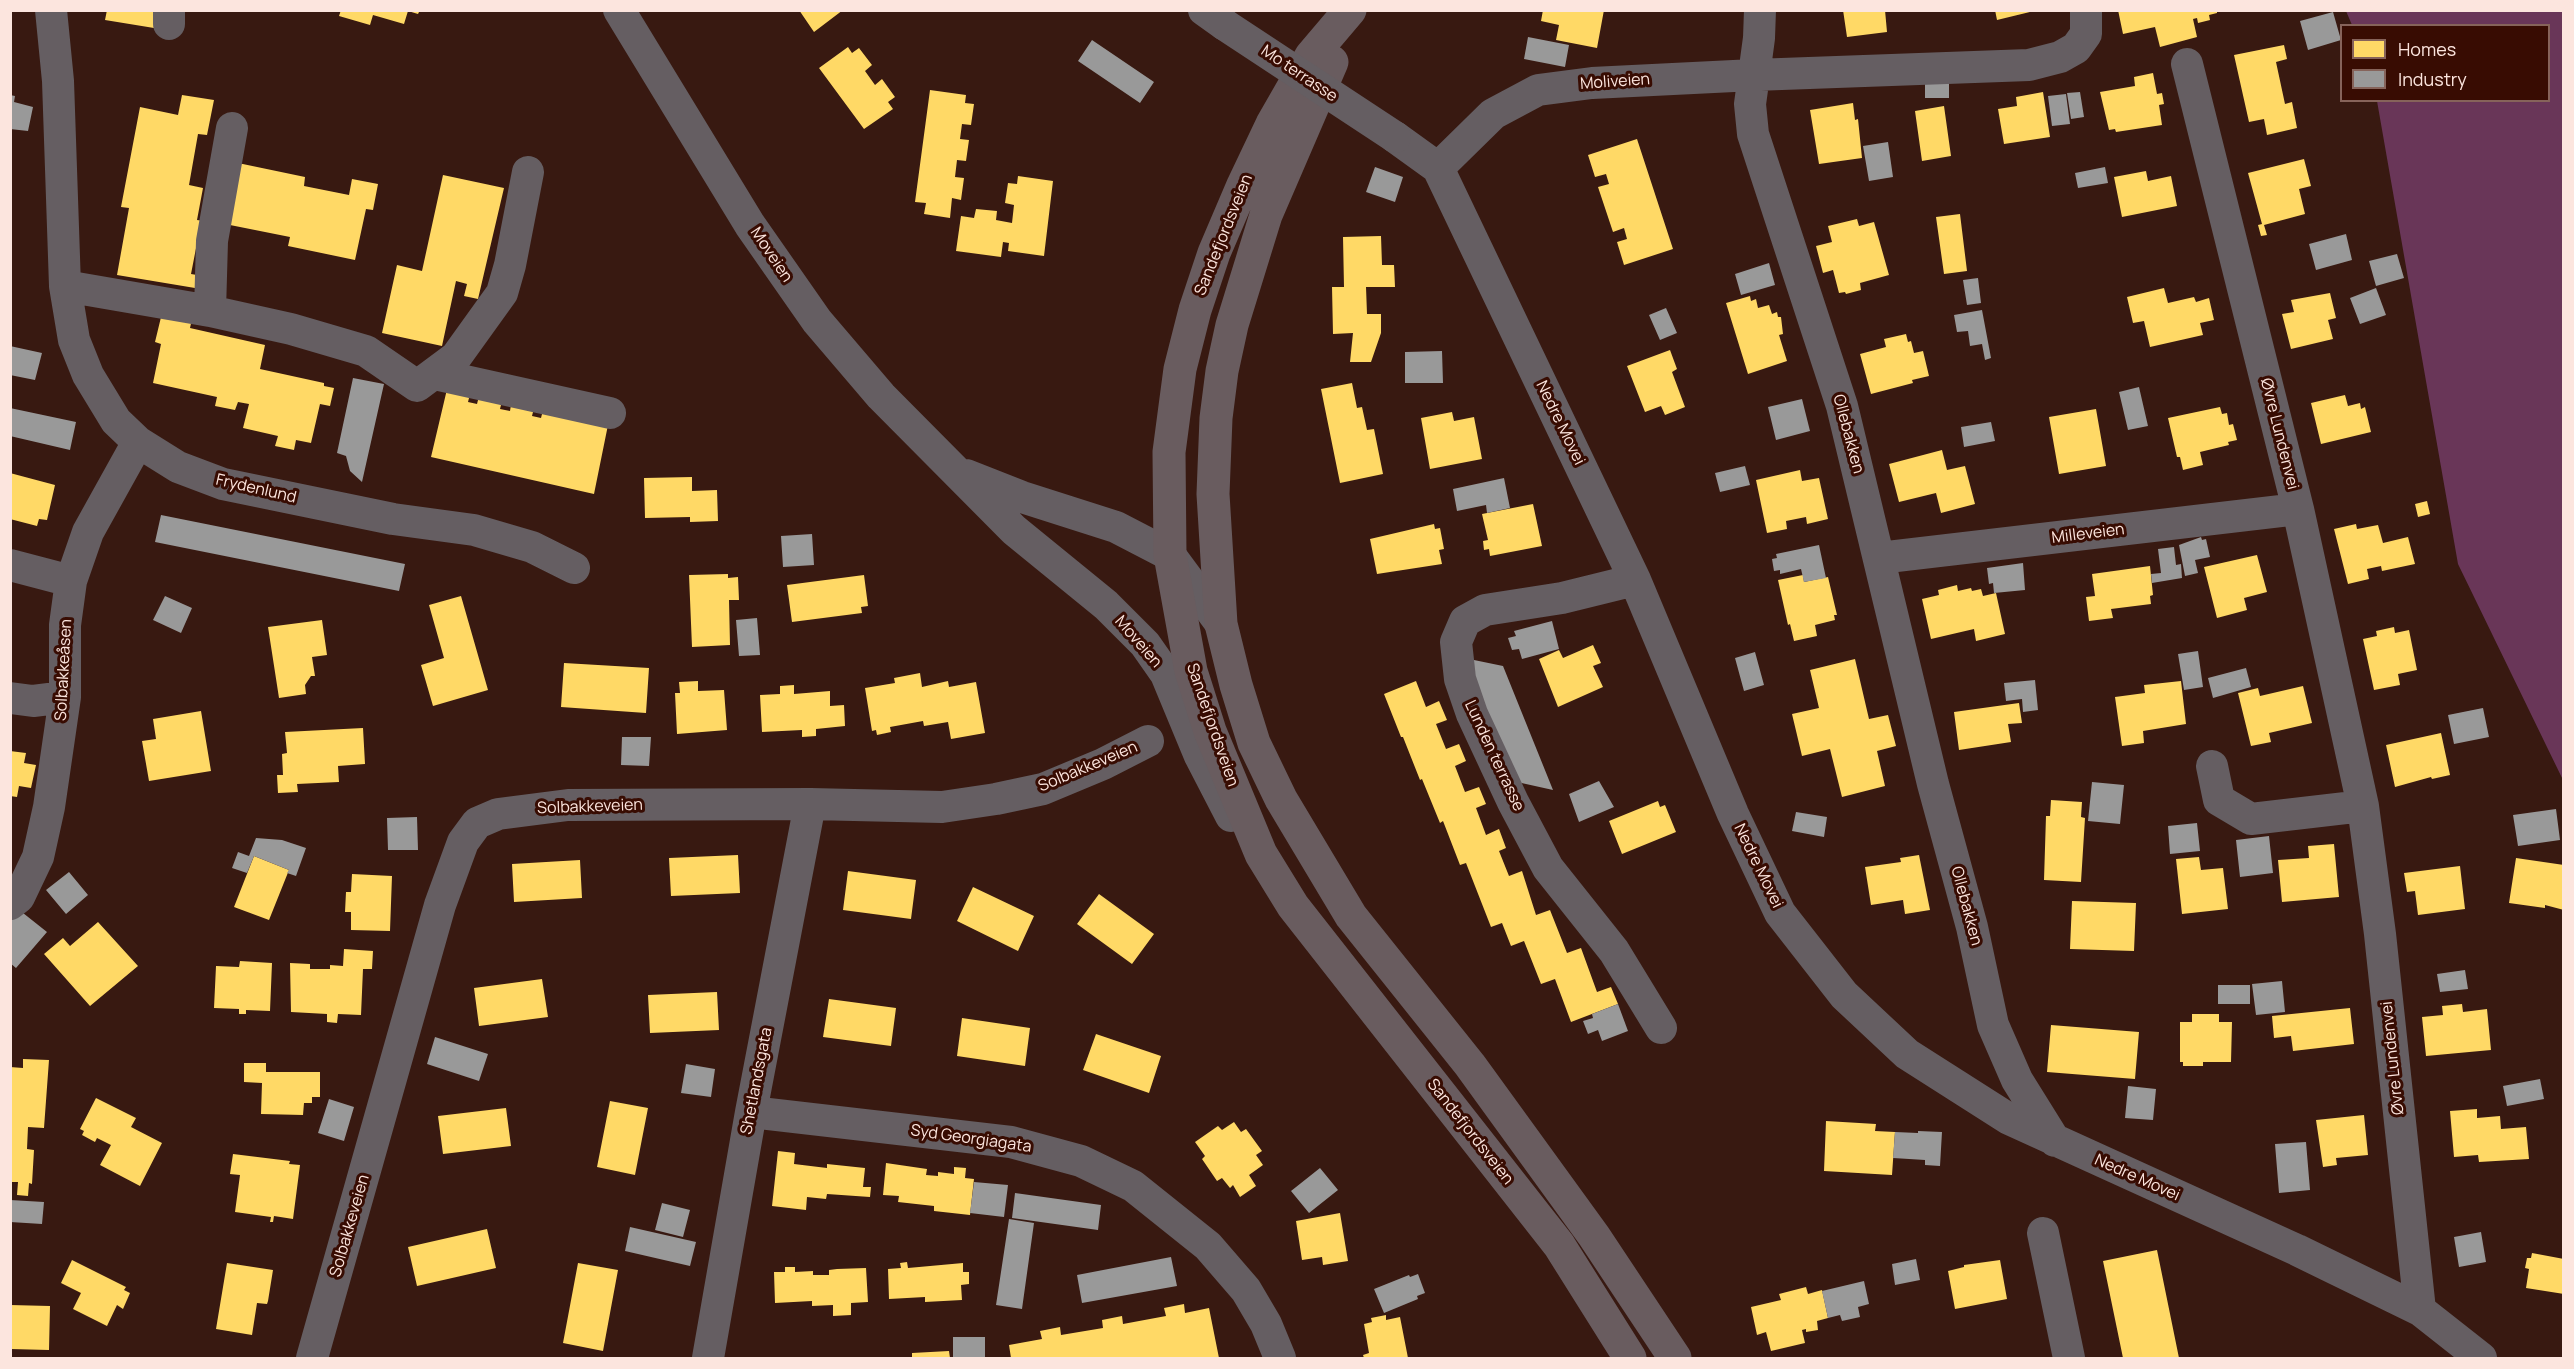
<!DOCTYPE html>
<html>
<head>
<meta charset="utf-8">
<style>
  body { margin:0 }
  #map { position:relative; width:2574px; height:1369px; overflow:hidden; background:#381911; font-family:Manrope,sans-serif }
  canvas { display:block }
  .frame { position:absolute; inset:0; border:12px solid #fce5de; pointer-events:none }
  .legend { position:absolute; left:2340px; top:24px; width:210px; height:78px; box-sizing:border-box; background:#380c02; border:2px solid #86635a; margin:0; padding:8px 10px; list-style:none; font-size:18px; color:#fce5de }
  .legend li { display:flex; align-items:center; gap:12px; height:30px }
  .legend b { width:30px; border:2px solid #86635a }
</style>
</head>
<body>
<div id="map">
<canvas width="2574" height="1369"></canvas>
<div class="frame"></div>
<ul class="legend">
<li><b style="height:16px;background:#ffd966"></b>Homes</li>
<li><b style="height:16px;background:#999"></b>Industry</li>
</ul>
</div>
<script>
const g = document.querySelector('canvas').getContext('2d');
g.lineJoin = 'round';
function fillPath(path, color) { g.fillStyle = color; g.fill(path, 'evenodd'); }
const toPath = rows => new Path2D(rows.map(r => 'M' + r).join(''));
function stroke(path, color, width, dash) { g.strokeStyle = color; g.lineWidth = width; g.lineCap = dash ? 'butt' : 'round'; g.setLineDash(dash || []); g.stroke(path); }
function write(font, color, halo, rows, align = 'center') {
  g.font = font + ' Manrope,sans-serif'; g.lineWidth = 6; g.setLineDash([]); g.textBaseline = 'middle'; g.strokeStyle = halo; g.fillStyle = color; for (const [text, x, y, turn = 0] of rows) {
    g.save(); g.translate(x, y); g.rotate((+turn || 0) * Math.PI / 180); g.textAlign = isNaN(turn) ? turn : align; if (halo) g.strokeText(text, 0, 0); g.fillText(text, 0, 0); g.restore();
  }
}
fillPath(toPath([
  [2346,11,2563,11,2563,780,2458,564,2377,101,2548,100,2548,26,2352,25]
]), '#693658');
fillPath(toPath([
  [107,10,157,10,154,28,105,20],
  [341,10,420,10,418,14,408,11,404,24,373,15,370,25,339,16],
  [799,10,843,10,814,32],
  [1543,10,1604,10,1597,48,1556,40,1559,25,1541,21],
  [1843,10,1885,10,1887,32,1847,37],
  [1995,10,2034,10,2034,11,1997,20],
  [2118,10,2217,10,2217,13,2209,15,2210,20,2198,23,2197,18,2193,19,2197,37,2160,47,2155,27,2123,34],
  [2284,45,2287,59,2276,62,2285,104,2292,102,2297,128,2267,135,2264,119,2249,122,2234,55],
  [848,47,852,53,859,48,872,65,865,71,875,85,882,79,895,97,888,102,893,109,864,129,819,68],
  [2153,73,2157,94,2162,93,2164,104,2159,105,2162,125,2116,132,2115,129,2109,130,2100,92,2135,86,2134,77],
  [930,90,966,95,965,103,974,104,971,125,962,124,960,139,969,140,966,161,957,160,955,177,964,178,961,200,952,198,950,218,924,214,926,203,915,202],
  [2043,92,2050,137,2004,144,1998,109,2017,106,2016,97],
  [182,95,214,100,207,135,198,134,189,185,203,188,197,220,204,221,198,238,191,274,197,275,195,288,117,275,129,208,121,207,140,107,178,115],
  [1853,103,1855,120,1858,119,1862,158,1819,164,1810,110],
  [1944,106,1951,156,1922,161,1915,111],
  [1637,139,1673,249,1624,265,1617,242,1627,239,1624,228,1613,232,1598,187,1609,184,1606,174,1595,177,1588,155],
  [2304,159,2311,186,2299,189,2305,214,2264,225,2267,235,2261,236,2258,225,2262,224,2248,173],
  [238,163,305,177,304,186,349,195,352,179,378,184,373,210,366,209,355,260,288,246,290,237,225,224],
  [2146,171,2148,181,2171,176,2177,206,2122,217,2114,177],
  [443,175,504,188,478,299,464,296,467,284,456,281,442,346,382,333,397,265,422,271],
  [1018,176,1053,181,1044,256,1008,251,1009,243,1003,242,1001,257,956,251,961,216,974,218,976,209,997,211,996,220,1012,223,1014,205,1005,203,1008,183,1017,184],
  [1960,214,1967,271,1944,274,1936,217],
  [1857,219,1859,226,1874,222,1889,275,1860,283,1861,290,1846,294,1845,292,1839,293,1833,270,1823,273,1816,246,1832,242,1828,226],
  [1381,236,1382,265,1394,265,1395,287,1366,287,1367,314,1381,314,1381,333,1371,362,1350,362,1353,333,1333,334,1332,287,1344,287,1343,237],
  [2164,288,2168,303,2194,297,2196,302,2209,298,2214,320,2200,323,2203,335,2150,347,2144,321,2133,323,2127,297],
  [2330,293,2336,318,2328,320,2333,339,2291,349,2282,314,2294,312,2291,300],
  [1750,296,1751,301,1756,299,1758,308,1769,305,1772,314,1777,312,1778,317,1781,317,1783,334,1779,335,1787,361,1748,374,1726,303],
  [162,313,192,319,190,328,265,345,260,369,324,383,324,386,334,388,330,406,320,404,311,443,296,440,294,450,275,446,278,436,243,428,249,404,238,402,235,410,215,406,217,397,153,383,161,344,155,342],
  [1906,334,1908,342,1911,341,1914,353,1923,351,1929,376,1912,380,1913,383,1871,394,1860,354,1886,347,1884,339],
  [1670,350,1677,369,1672,372,1685,407,1665,415,1661,406,1645,412,1627,366],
  [1352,383,1357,408,1362,407,1367,430,1374,429,1383,474,1340,483,1321,389],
  [448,385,471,390,468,402,477,404,480,392,503,397,500,409,510,411,512,399,535,404,532,416,541,418,544,406,609,420,594,494,431,457],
  [2345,395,2348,406,2360,403,2361,409,2365,407,2371,432,2321,444,2311,403],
  [2220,407,2222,414,2227,413,2229,425,2233,424,2237,440,2228,442,2229,445,2200,452,2203,465,2183,470,2180,457,2177,457,2168,418],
  [2096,409,2106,466,2059,474,2049,417],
  [1452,412,1454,421,1474,417,1482,459,1430,469,1421,418],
  [1942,450,1947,470,1965,466,1975,504,1941,513,1936,493,1899,502,1889,464],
  [1800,470,1802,481,1819,478,1828,519,1807,524,1806,517,1786,521,1787,529,1767,533,1756,480],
  [10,473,55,485,47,520,39,519,37,526,10,519],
  [692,477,692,491,717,490,718,521,690,522,690,517,645,518,644,478],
  [2427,501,2430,514,2418,517,2415,504],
  [1533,504,1542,546,1490,556,1489,549,1484,550,1483,541,1488,540,1482,514],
  [1434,524,1435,529,1440,528,1444,549,1439,550,1442,564,1377,574,1370,539],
  [2356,524,2357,529,2378,525,2383,543,2408,537,2415,564,2382,571,2381,566,2367,569,2369,579,2348,584,2334,529],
  [2257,555,2267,592,2244,598,2247,610,2217,618,2204,567],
  [2150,566,2153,595,2150,596,2151,604,2111,609,2113,618,2089,621,2086,597,2095,596,2092,574],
  [728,574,728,578,738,577,739,600,729,600,730,645,692,647,689,575],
  [864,575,868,606,861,607,862,613,792,622,787,585],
  [1803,575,1804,582,1828,577,1837,615,1834,615,1835,620,1815,625,1817,636,1794,641,1790,624,1788,625,1778,580],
  [1957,585,1958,591,1971,588,1972,591,1981,589,1983,596,1996,593,2005,634,1976,641,1974,629,1931,639,1922,599,1939,595,1938,590],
  [461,596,488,690,433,706,421,665,444,658,429,605],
  [322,620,327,655,312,657,315,676,311,676,305,685,306,694,279,698,268,627],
  [2394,627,2395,633,2409,630,2417,670,2398,674,2400,685,2374,690,2363,639,2377,636,2376,631],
  [1593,645,1601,663,1593,666,1603,687,1558,707,1539,659,1559,650,1563,658],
  [1855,659,1869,719,1888,715,1896,746,1877,751,1885,786,1842,797,1830,749,1802,756,1792,714,1819,708,1810,670],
  [564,663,649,668,646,713,561,707],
  [920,673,922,687,948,681,949,687,976,682,985,733,951,739,948,722,924,726,923,721,890,727,891,732,877,735,876,730,872,731,865,688,895,683,894,678],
  [698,681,698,691,724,690,727,730,677,734,675,693,680,693,679,682],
  [1416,681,1426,707,1439,701,1447,720,1436,724,1446,749,1459,744,1466,761,1455,766,1465,792,1479,787,1486,804,1476,808,1486,835,1499,829,1506,848,1499,851,1509,876,1522,871,1536,915,1550,910,1567,953,1581,948,1597,992,1611,987,1618,1004,1571,1022,1555,979,1541,984,1524,941,1511,946,1502,923,1491,927,1466,863,1460,865,1443,821,1440,823,1422,779,1420,780,1403,737,1401,737,1384,694],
  [2181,681,2186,724,2143,731,2144,743,2122,746,2115,697,2145,693,2144,685],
  [794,685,794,694,830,691,830,706,844,705,845,726,816,729,816,736,802,737,802,730,762,732,760,695,780,694,780,686],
  [2303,686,2312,723,2269,733,2271,742,2251,746,2238,693,2258,688,2260,696],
  [2019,703,2022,723,2008,724,2011,742,1959,750,1954,712],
  [201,711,211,771,149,781,142,741,156,739,153,719],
  [363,728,365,764,338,766,339,782,297,784,298,792,278,793,277,775,283,775,282,754,287,753,285,732],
  [2441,733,2450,775,2432,779,2431,777,2395,787,2386,745],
  [10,751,26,753,24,763,36,765,31,788,19,786,17,797,10,796],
  [2051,800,2082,802,2081,817,2085,818,2081,882,2044,880,2046,816,2050,816],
  [1658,801,1660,807,1665,805,1676,832,1622,854,1609,821],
  [2334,844,2339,897,2282,902,2278,860,2309,858,2308,846],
  [738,855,740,893,671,896,669,858],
  [1919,855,1930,910,1905,914,1903,900,1871,905,1865,867,1901,862,1900,858],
  [254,856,289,870,269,920,234,907],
  [2199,857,2201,870,2223,868,2228,909,2182,914,2176,859],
  [2516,858,2564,865,2564,910,2545,905,2545,908,2509,903],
  [580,860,582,898,514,902,512,864],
  [2460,866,2465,909,2418,915,2415,891,2407,892,2404,873],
  [848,871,916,880,911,919,843,910],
  [352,874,392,876,390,931,351,930,351,912,345,912,346,892,351,892],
  [973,887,1034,916,1018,951,957,921],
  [1099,894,1154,934,1132,964,1077,924],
  [2072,901,2136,903,2134,951,2070,949],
  [98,922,138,966,90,1006,44,954,63,938,70,946],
  [344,949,373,951,372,969,363,969,361,1015,338,1014,337,1023,327,1022,327,1014,291,1012,290,963,310,964,310,969,330,969,330,965,343,966],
  [240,961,272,963,270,1011,246,1010,246,1014,239,1014,239,1009,214,1008,216,966,239,967],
  [542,979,548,1017,479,1026,474,988],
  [717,992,719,1030,650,1033,648,995],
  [829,999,896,1008,891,1046,823,1037],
  [2462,1004,2463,1012,2487,1009,2491,1050,2426,1056,2422,1017,2443,1015,2442,1006],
  [2350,1008,2354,1044,2293,1051,2291,1036,2274,1038,2272,1016],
  [2192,1014,2219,1014,2219,1022,2232,1022,2231,1062,2203,1062,2203,1066,2183,1066,2183,1062,2180,1062,2180,1022,2192,1022],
  [962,1018,1030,1028,1025,1066,957,1056],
  [2051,1025,2139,1032,2135,1079,2047,1072],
  [1096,1034,1161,1056,1149,1093,1083,1070],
  [23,1059,49,1060,44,1128,28,1127,27,1149,34,1150,32,1184,29,1183,28,1196,17,1195,18,1182,10,1182,10,1067,23,1068],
  [244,1063,266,1063,266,1072,320,1072,320,1097,312,1097,312,1103,304,1103,303,1115,261,1114,262,1083,244,1082],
  [96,1098,136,1118,131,1127,162,1143,140,1186,100,1165,111,1145,97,1138,95,1142,82,1135,84,1131,80,1129],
  [610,1101,648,1108,635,1175,597,1167],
  [506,1108,511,1146,443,1154,438,1116],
  [2477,1109,2477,1118,2500,1116,2501,1129,2526,1127,2529,1159,2479,1162,2478,1155,2454,1157,2450,1111],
  [2364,1115,2368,1155,2336,1158,2337,1165,2323,1167,2316,1120],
  [1826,1121,1876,1124,1875,1131,1895,1132,1892,1175,1824,1171],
  [1234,1122,1241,1132,1246,1129,1262,1151,1256,1155,1263,1165,1249,1175,1256,1186,1240,1197,1233,1185,1230,1188,1222,1178,1217,1181,1202,1159,1205,1156,1195,1142,1218,1126,1222,1130],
  [778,1151,795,1153,794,1164,827,1168,827,1164,865,1168,863,1187,871,1187,870,1197,827,1194,826,1199,807,1197,806,1210,772,1206],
  [233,1154,290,1161,289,1164,300,1165,293,1219,274,1216,273,1222,270,1222,271,1217,235,1212,240,1175,230,1174],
  [886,1163,927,1169,926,1175,938,1176,938,1172,954,1174,954,1167,966,1168,965,1178,974,1179,970,1215,934,1211,934,1206,898,1202,899,1196,883,1195],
  [1340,1213,1348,1261,1323,1265,1322,1257,1302,1260,1296,1221],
  [487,1229,496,1268,417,1286,408,1247],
  [2157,1250,2179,1358,2123,1358,2103,1261],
  [2532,1253,2564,1259,2564,1294,2526,1288,2529,1269,2525,1268,2527,1258,2531,1258],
  [72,1260,126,1287,124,1290,130,1293,123,1309,117,1305,107,1326,73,1309,81,1293,61,1283],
  [2000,1260,2007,1299,1955,1309,1948,1271,1964,1267,1964,1265],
  [907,1262,908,1268,963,1263,963,1272,969,1272,969,1284,961,1285,962,1300,925,1302,925,1297,889,1299,888,1269,901,1268,900,1263],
  [227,1263,273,1270,268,1301,267,1304,257,1303,252,1335,216,1329],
  [578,1263,618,1270,603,1351,563,1343],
  [785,1267,795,1267,795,1272,813,1271,813,1275,829,1275,829,1270,837,1269,866,1268,868,1302,851,1303,851,1315,833,1316,833,1305,812,1306,812,1301,775,1303,774,1272,785,1272],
  [1806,1287,1808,1294,1822,1290,1828,1318,1817,1321,1818,1330,1806,1332,1806,1329,1802,1330,1805,1343,1771,1351,1766,1332,1757,1335,1751,1307,1781,1300,1779,1294],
  [1184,1304,1185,1313,1209,1308,1219,1358,1011,1358,1009,1345,1042,1339,1040,1331,1060,1327,1061,1335,1103,1328,1102,1320,1122,1316,1123,1324,1166,1316,1164,1308],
  [10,1305,50,1306,49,1350,10,1349],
  [1386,1315,1386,1320,1400,1317,1408,1358,1364,1358,1363,1355,1369,1353,1364,1324,1372,1322,1371,1318],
  [949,1351,950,1358,912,1358,912,1353]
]), '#ffd966');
fillPath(toPath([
  [2333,12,2341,40,2308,50,2300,21],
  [1528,37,1569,45,1565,67,1524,59],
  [1092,40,1154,82,1140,103,1078,61],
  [1925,83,1949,83,1949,98,1925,98],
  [2080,92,2084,117,2071,119,2067,93],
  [2066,94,2070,124,2052,126,2048,96],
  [10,95,15,96,14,102,33,107,28,131,10,129],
  [1888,142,1893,177,1869,181,1863,146],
  [1375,167,1403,177,1395,202,1366,192],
  [2105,167,2108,183,2078,188,2075,173],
  [2346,234,2352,260,2316,270,2309,244],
  [2397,254,2404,278,2376,286,2369,261],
  [1769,263,1775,285,1741,295,1735,274],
  [1978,278,1981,303,1967,305,1963,280],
  [2376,288,2386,315,2360,324,2350,298],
  [1666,308,1677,333,1660,340,1649,315],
  [1982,310,1991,358,1985,360,1982,344,1970,346,1968,331,1957,332,1954,315],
  [10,346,42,353,35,380,10,375],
  [1442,351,1443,383,1405,383,1405,352],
  [353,378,384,384,362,482,350,471,346,456,337,453],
  [2139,387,2148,426,2128,430,2119,392],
  [1802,399,1810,431,1776,440,1768,407],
  [10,408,76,422,70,450,10,436],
  [1991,422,1995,441,1964,447,1961,427],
  [1745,466,1750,485,1720,492,1715,473],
  [1504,478,1510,508,1487,513,1486,505,1457,511,1453,489],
  [161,515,405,564,399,591,155,542],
  [812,534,814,565,783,567,781,536],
  [2201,537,2202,540,2206,539,2210,557,2195,560,2198,573,2185,576,2179,545],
  [1819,545,1826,578,1804,582,1801,569,1780,574,1780,570,1774,571,1772,559,1777,558,1776,554],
  [2174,547,2176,565,2181,564,2182,578,2152,583,2151,574,2161,573,2158,549],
  [2023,563,2025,590,1994,593,1993,583,1989,584,1987,568],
  [165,596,192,608,181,633,153,620],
  [757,618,760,655,739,656,736,620],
  [1552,621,1559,649,1522,659,1519,649,1512,650,1508,638,1516,636,1514,631],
  [2198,651,2203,687,2184,690,2178,654],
  [1755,652,1764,685,1744,691,1735,658],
  [1474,660,1503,666,1553,790,1517,782,1471,673],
  [2246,668,2251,687,2213,698,2208,678],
  [2035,680,2038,710,2023,712,2022,699,2006,701,2004,683],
  [2483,708,2489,737,2454,744,2448,715],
  [622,737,651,737,649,766,621,765],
  [1599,781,1614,807,1579,822,1569,794],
  [2092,782,2124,785,2120,824,2088,821],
  [2556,809,2560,840,2518,846,2513,815],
  [1796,812,1827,817,1824,837,1792,831],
  [417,817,418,850,388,850,387,818],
  [2197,823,2200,851,2170,854,2168,826],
  [2269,836,2273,873,2240,877,2236,840],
  [256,838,282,840,306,848,296,876,287,873,289,870,254,856,247,873,232,868,238,852,249,856],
  [69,872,88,895,66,914,46,890],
  [18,909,47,932,16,968,10,963,10,919],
  [2465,970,2468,989,2440,992,2437,974],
  [2282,981,2285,1012,2256,1015,2252,984],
  [2218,985,2250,985,2250,1004,2218,1004],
  [1618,1004,1628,1031,1602,1041,1598,1030,1588,1034,1583,1021,1593,1018,1592,1014],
  [435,1037,488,1054,479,1081,427,1064],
  [686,1064,715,1069,711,1097,681,1093],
  [2540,1079,2544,1099,2507,1106,2503,1086],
  [2128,1086,2156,1089,2153,1120,2125,1118],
  [329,1099,354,1107,344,1141,318,1133],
  [1918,1131,1942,1132,1940,1166,1925,1165,1925,1160,1893,1158,1895,1132,1918,1133],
  [2306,1142,2310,1190,2279,1193,2275,1144],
  [1320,1168,1338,1190,1309,1213,1291,1191],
  [974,1182,1008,1185,1004,1217,970,1213],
  [1015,1193,1101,1205,1098,1230,1012,1218],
  [10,1200,44,1202,42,1224,10,1222],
  [662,1203,690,1210,683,1237,655,1230],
  [1009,1219,1034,1223,1022,1309,996,1305],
  [630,1227,696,1242,690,1266,625,1251],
  [2481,1232,2486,1262,2459,1267,2454,1237],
  [1171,1257,1177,1286,1082,1303,1077,1275],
  [1916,1259,1920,1280,1895,1285,1892,1264],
  [1418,1274,1425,1293,1417,1296,1418,1299,1384,1313,1374,1289,1409,1275,1410,1277],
  [1864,1281,1869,1304,1858,1307,1860,1317,1842,1321,1840,1315,1828,1318,1822,1291],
  [953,1337,985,1337,985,1358,953,1358]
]), '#999');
stroke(toPath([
  [51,10,58,81,65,286,74,340,88,375,116,421,138,442,178,467,223,484,393,519,474,530,532,547,574,568],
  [169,10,169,24],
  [619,10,750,225,817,321,881,396,1014,530,1106,605,1145,644,1166,674,1200,756,1231,816],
  [1204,10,1225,25],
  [2187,64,2298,509,2363,806,2380,934,2420,1310],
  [1395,137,1438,168,1635,580,1733,814,1780,913,1844,995,1907,1054,2009,1119,2297,1250,2420,1310,2481,1358],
  [1438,168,1493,114,1538,90,1592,83,1754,75,1759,38,1760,10],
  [65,286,210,311,291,329,366,351,417,386,456,357,502,293,510,265,528,172],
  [210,311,212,241,232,128],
  [434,374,610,413],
  [966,475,1022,497,1116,527,1170,555,1221,624],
  [1879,558,2298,509],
  [10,565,71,581],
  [1635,580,1562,598,1485,610,1465,621,1456,642,1460,679,1472,714,1513,802,1548,868,1614,951,1661,1028],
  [10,698,33,701,65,697],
  [2212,766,2219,800,2251,819,2363,806],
  [10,904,19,897,38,857,49,807,65,697,65,625,71,581,88,532,138,442],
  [751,1112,1011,1142,1081,1161,1133,1186,1208,1246,1246,1290,1266,1324,1280,1358],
  [2055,1141,2017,1080,1993,1025,1972,927,1933,784,1842,406,1753,134,1750,104,1754,75,2029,65,2060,57,2076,48,2086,34,2086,10],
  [2043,1233,2069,1358],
  [312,1358,440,905,463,842,477,823,498,814,568,805,810,804,942,807,996,799,1043,789,1103,764,1148,741],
  [708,1358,751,1112,810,804]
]), '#655e62', 32);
stroke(toPath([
  [1350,10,1311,56,1272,124,1243,185,1214,253,1195,310,1180,369,1169,452,1170,555,1191,671,1210,731,1261,854,1293,906,1559,1245,1630,1358],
  [1332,62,1266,215,1232,325,1222,371,1216,418,1213,494,1221,624,1236,685,1254,743,1281,799,1351,916,1470,1065,1594,1236,1675,1358]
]), '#695c5f', 33);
stroke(toPath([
  [1225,25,1395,137]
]), '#655e62', 32);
write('16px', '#fce5de', '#380c02', [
  ["Mo terrasse",1299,74,34],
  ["Moliveien",1615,82,-4],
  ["Sandefjordsveien",1224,235,-68],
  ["Moveien",771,255,56],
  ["Nedre Movei",1560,423,64],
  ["Ollebakken",1848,434,75],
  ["Øvre Lundenvei",2279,434,76],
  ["Frydenlund",256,489,13],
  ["Milleveien",2088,534,-7],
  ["Moveien",1138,642,49],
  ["Solbakkeåsen",64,670,-87],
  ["Sandefjordsveien",1212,725,71],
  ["Lunden terrasse",1494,756,65],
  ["Solbakkeveien",1088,767,-23],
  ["Solbakkeveien",590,807,-2],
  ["Nedre Movei",1758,866,64],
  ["Ollebakken",1966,906,75],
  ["Øvre Lundenvei",2393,1058,-96],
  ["Shetlandsgata",757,1081,-79],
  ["Sandefjordsveien",1470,1132,52],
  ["Syd Georgiagata",971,1139,8],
  ["Nedre Movei",2137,1178,24],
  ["Solbakkeveien",350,1226,-74]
]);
</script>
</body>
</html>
